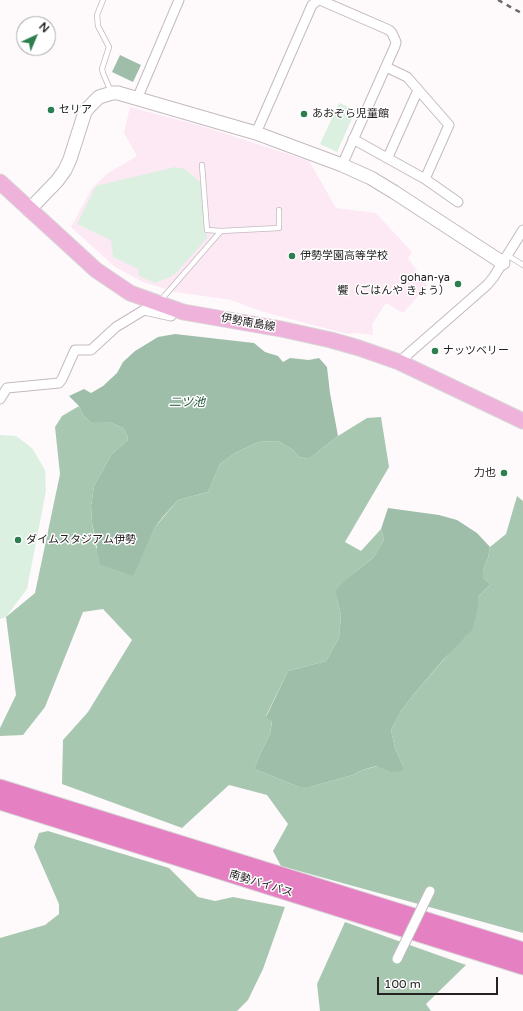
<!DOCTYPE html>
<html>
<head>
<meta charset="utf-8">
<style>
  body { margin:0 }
  #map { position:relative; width:523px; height:1011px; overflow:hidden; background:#fefafc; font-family:"Varela Round",sans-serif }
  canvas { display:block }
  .north { position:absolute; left:16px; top:16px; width:40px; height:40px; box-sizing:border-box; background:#fff; border:1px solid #a8a6a7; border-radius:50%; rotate:44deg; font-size:11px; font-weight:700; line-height:16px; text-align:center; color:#252123 }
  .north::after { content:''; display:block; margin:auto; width:14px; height:18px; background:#2c7e4f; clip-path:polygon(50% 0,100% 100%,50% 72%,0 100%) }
  .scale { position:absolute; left:377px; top:977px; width:121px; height:18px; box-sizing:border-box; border:2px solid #252123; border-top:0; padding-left:5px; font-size:12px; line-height:14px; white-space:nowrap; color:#252123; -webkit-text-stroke:3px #fff; paint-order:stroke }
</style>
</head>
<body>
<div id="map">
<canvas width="523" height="1011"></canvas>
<div class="north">N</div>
<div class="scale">100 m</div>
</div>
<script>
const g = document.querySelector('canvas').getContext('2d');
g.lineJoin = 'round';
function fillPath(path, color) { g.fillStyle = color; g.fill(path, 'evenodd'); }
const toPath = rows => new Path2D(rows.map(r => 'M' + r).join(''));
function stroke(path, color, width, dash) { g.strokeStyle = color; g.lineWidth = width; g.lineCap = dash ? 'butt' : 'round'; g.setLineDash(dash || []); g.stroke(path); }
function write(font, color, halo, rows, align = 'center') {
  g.font = font + ' "Varela Round","Noto Sans JP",sans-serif'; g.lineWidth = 3; g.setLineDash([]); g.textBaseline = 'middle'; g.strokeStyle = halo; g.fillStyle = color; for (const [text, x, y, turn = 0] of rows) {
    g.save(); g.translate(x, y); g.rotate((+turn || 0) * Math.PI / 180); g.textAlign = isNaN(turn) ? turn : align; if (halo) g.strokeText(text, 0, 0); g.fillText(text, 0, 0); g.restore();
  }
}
fillPath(toPath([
  [130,107,205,127,309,161,336,208,376,213,412,252,408,258,427,286,403,313,386,303,372,324,373,335,358,333,347,334,260,311,231,300,175,292,143,282,115,267,71,227,92,188,108,173,137,156,124,133]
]), '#fce9f4');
fillPath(toPath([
  [339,103,356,110,337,152,320,144],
  [175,167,185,169,201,183,207,238,177,272,170,277,155,283,139,276,138,269,113,257,111,240,77,224,96,186],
  [0,435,16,436,32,448,45,470,46,491,27,589,6,617,0,619]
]), '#dbf0e1');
fillPath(toPath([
  [79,406,83,415,90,422,109,422,123,428,127,435,128,440,111,455,94,486,91,506,92,522,96,548,143,552,155,527,178,500,208,492,220,464,235,453,258,442,278,441,293,450,299,457,309,459,338,436,367,418,381,417,389,467,345,542,361,551,381,529,384,540,373,558,350,576,337,599,341,615,339,638,326,661,288,671,266,716,272,720,270,734,262,750,254,769,299,787,310,787,353,775,362,770,378,766,389,772,403,766,395,748,391,730,401,711,414,694,457,644,467,635,478,609,478,597,491,584,483,578,483,570,488,558,490,547,506,534,517,496,523,501,523,933,281,866,273,851,288,824,267,795,229,785,182,828,62,784,63,740,88,712,132,640,103,609,83,612,45,707,23,735,0,736,0,728,16,695,6,617,35,593,60,474,55,427,62,416],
  [48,831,169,868,198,897,215,901,233,897,285,907,263,969,248,1000,237,1011,0,1011,0,938,45,925,59,914,59,904,34,847,39,833],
  [345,922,466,965,426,1004,431,1011,320,1011,317,984]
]), '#a8c7b1');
fillPath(toPath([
  [120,55,141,65,133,82,112,72],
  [175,334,254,343,265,352,278,356,283,362,290,358,309,360,319,358,327,367,330,393,338,436,309,459,299,457,293,450,278,441,258,442,235,453,220,464,208,492,178,500,162,518,155,527,133,576,100,564,92,522,91,506,94,486,111,455,128,440,127,435,123,428,109,422,90,422,83,415,79,406,69,396,84,389,91,393,103,386,117,373,123,362,135,351,158,337],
  [388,508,439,515,457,520,477,533,490,547,488,558,483,570,483,578,491,584,478,597,478,609,472,630,443,660,414,694,401,711,391,730,395,748,403,766,403,771,389,772,377,766,362,770,353,775,310,787,299,787,254,769,262,750,270,734,272,721,266,717,288,671,326,661,339,638,341,615,337,599,336,590,350,576,373,558,384,540,381,529]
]), '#9fbea9');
const lane = toPath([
  [103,0,97,15,98,26,109,47,102,69,103,73,111,92],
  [221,231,279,228,279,210],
  [507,255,523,265],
  [160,301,221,231,207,230,202,165]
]);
const street = toPath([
  [320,0,389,30,392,33,396,42,395,46,342,165],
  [137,99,179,0],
  [256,133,312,5,318,0],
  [353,139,425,179,449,125,407,77,386,67],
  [388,157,418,90],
  [425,179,458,202],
  [399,362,487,285,493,278,523,230],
  [0,399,7,388,59,383,62,379,75,350,91,350,116,327,144,310,171,316,175,309]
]);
const secondary = toPath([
  [29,210,57,181,65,170,70,159,85,112,88,108,99,97,112,93,118,93,256,133,342,165,371,178,394,192,503,263]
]);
const primary = toPath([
  [0,182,96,270,130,293,183,312,281,329,331,340,359,348,399,362,523,421]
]);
const highway = toPath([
  [0,788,523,951],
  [0,801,523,966]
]);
stroke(lane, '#c4b9bf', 6);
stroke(street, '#c4b9bf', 11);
stroke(secondary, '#c4b9bf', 15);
stroke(primary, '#d8d7d7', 17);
stroke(highway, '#d8d7d7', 19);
stroke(lane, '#fff', 4.5);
stroke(street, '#fff', 9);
stroke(secondary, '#fff', 13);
stroke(primary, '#efb3db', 15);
stroke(highway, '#e580c3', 17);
stroke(toPath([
  [498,0,523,14]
]), '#6c686a', 2.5, [5, 5]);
const streetBridge = toPath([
  [397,959,430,891]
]);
stroke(streetBridge, '#c4b9bf', 11, []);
stroke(streetBridge, '#fff', 9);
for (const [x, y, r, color] of [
  [51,110,4,"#2c7e4f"],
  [304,114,4,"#2c7e4f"],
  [292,256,4,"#2c7e4f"],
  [458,284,4,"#2c7e4f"],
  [435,351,4,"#2c7e4f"],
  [504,473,4,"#2c7e4f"],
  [18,540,4,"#2c7e4f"]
]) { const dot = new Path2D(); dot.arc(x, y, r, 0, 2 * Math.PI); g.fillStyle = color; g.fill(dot); stroke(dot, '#fff', 1.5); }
write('11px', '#252123', '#fff', [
  ["セリア",59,110],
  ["あおぞら児童館",312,114],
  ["伊勢学園高等学校",300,256],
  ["gohan-ya",450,278,"right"],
  ["饗（ごはんや きょう）",450,291,"right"],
  ["ナッツベリー",443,351],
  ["力也",496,473,"right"],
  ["ダイムスタジアム伊勢",26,540]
], 'left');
write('11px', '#252123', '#fff', [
  ["伊勢南島線",248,323,10],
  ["南勢バイパス",261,884,17]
]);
write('italic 12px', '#1f5234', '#fff', [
  ["二ツ池",187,403]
]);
</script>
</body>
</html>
